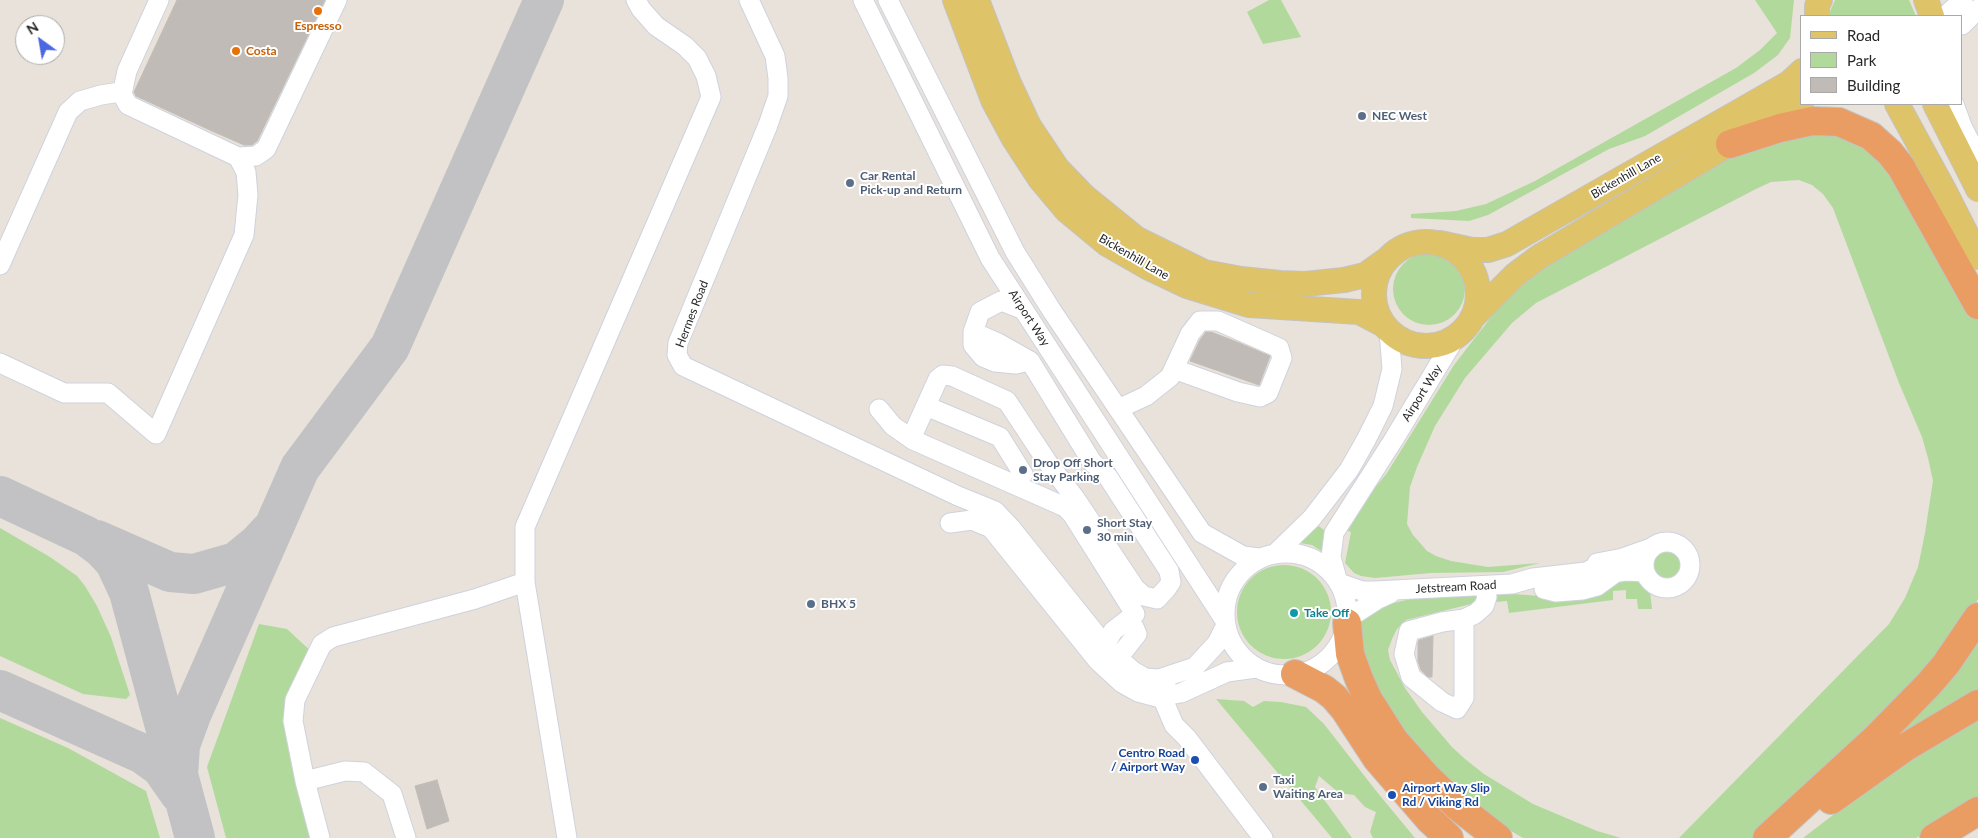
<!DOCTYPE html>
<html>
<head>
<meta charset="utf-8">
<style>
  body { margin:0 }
  #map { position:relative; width:1978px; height:838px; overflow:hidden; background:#e8e2da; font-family:Lato,sans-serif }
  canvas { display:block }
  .legend { position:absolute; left:1800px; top:15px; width:162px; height:90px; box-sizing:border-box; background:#fff; border:1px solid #a9a9a9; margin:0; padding:6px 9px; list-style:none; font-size:15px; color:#272727 }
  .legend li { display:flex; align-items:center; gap:10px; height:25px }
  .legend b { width:25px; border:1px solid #a9a9a9 }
  .north { position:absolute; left:15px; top:15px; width:50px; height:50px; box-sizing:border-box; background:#fff; border:1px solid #a9a9a9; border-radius:50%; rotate:328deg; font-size:14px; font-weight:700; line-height:20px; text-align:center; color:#272727 }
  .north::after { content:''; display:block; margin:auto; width:18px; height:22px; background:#4b68e3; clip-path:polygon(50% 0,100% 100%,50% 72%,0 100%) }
</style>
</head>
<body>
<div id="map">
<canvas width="1978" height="838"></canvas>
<ul class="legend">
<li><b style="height:6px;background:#dfc368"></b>Road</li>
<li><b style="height:14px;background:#b1d99c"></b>Park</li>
<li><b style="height:14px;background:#c0bbb6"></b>Building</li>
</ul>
<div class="north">N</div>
</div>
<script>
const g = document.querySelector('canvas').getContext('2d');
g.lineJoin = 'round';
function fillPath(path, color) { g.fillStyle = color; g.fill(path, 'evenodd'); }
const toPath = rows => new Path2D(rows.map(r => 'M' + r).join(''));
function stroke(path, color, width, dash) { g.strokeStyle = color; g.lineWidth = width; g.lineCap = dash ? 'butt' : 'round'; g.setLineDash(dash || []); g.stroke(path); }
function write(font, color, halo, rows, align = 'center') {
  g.font = font + ' Lato,sans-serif'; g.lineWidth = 4; g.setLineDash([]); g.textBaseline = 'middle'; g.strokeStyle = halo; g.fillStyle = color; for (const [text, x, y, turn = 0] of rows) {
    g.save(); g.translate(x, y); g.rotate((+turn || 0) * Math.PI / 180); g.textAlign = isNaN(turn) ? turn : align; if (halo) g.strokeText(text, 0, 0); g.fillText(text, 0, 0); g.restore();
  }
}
fillPath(toPath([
  [1269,0,1281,0,1301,37,1263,44,1247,12],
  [1755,0,1794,0,1790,38,1778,55,1754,73,1645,136,1609,149,1488,215,1469,221,1411,218,1411,214,1456,211,1486,204,1535,181,1736,68,1760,50,1777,33],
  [1835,0,1909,0,1916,16,1828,16],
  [1818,128,1876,145,1959,280,1978,319,1978,599,1968,618,1909,692,1754,838,1679,838,1889,624,1905,598,1918,567,1925,533,1933,481,1928,458,1922,437,1899,383,1833,208,1823,194,1812,185,1799,180,1771,182,1754,190,1536,303,1512,323,1465,378,1435,426,1417,467,1410,487,1407,524,1413,535,1427,551,1436,556,1451,561,1488,567,1540,563,1503,572,1431,573,1375,578,1361,576,1354,573,1345,563,1351,532,1345,530,1364,501,1387,473,1454,365,1512,290,1539,268,1702,172,1747,149],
  '1393 289a36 36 0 1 1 72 0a36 36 0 1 1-72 0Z',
  [1317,525,1327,532,1323,542,1323,552,1312,545,1300,543],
  [0,528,50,557,77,576,85,586,97,606,111,637,130,695,126,699,83,694,0,656],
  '1653 565a14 14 0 1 1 28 0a14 14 0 1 1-28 0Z',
  '1237 612a47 47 0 1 1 94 0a47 47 0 1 1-94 0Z',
  [1625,579,1638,581,1650,591,1652,609,1638,609,1637,599,1626,599,1626,590,1613,591,1613,600,1509,613,1507,601,1471,604,1406,620,1397,629,1392,639,1388,650,1390,660,1405,688,1422,712,1452,747,1465,759,1484,774,1533,804,1597,831,1621,838,1523,838,1477,811,1445,784,1384,709,1357,637,1361,622,1367,613,1381,606,1419,597,1513,594,1554,597],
  [259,624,287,629,316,656,295,700,320,838,226,838,207,767],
  [1975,640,1978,642,1978,692,1895,740,1900,725],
  [1216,699,1244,701,1253,707,1264,701,1281,702,1306,707,1324,724,1377,792,1415,838,1373,838,1370,832,1376,812,1365,807,1354,795,1339,793,1319,776,1315,787,1352,838,1332,838],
  [1978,717,1978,803,1916,838,1803,838,1876,782],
  [0,718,68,748,146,791,160,838,0,838]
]), '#b1d99c');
stroke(toPath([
  [0,496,86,536,102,548,115,562,129,592,195,838],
  [97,540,170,572,194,574,236,562,258,544,269,532],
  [0,690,143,754,161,767,180,794],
  [178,775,180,745,191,715,300,468,390,347,544,0]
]), '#c2c1c4', 40);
const building = toPath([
  [177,0,325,0,257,141,252,145,244,145,212,131,136,96,134,92,177,0],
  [1206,332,1211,332,1237,342,1270,356,1259,385,1190,361,1200,340,1206,332],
  [1433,636,1432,677,1428,677,1421,670,1418,661,1418,643,1419,640,1433,636],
  [437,780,449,821,427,829,415,786,437,780]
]);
fillPath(building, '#c0bbb6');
stroke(building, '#c2bdb4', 1);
const minor = toPath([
  [159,0,127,71,122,94,128,105,238,157,256,156,266,149,337,0],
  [749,0,775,56,778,78,778,96,768,125,678,343,677,355,683,366,958,496,995,511,1011,528,1107,648,1133,671,1145,678,1159,679,1195,667,1217,643,1225,627],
  [863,0,990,258,1224,619],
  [888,0,1015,252,1052,311,1202,533,1243,556,1259,558],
  [1945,16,1963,0],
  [1962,25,1978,9],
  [1954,104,1962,126,1978,158],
  [0,265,68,112,80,101,101,95,120,92],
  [1024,310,1001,301,980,312,973,332,998,343,1030,361,1092,462,1108,477,1169,571,1171,582,1167,588,1157,599,1144,596,1135,588,1075,498,1048,463,1007,401,952,376,943,375,938,379,914,432,913,440,1065,507,1072,514,1135,614,1113,631,1105,645],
  [973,332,973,345,983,357,995,362,1016,364,1030,361],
  [0,363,64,393,108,393,156,434,244,235,248,195,246,172,238,157],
  [926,406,1000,437,1023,474,1015,485],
  [879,409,893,426,913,440],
  [1118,409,1146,396,1170,377,1190,334,1200,321,1218,321,1279,348,1282,358,1268,393,1260,397,1238,392,1174,369],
  [950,523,972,520,991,528,1098,661,1122,683,1138,692,1157,697,1181,693,1227,672,1256,668],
  '1644 565a23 23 0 1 1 46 0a23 23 0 1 1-46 0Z',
  '1225 614a61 61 0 1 1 122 0a61 61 0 1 1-122 0Z',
  [1276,553,1312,518,1349,470,1366,440,1383,406,1392,369,1389,331],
  [1597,563,1623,558,1651,548],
  [1337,579,1331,557,1334,533,1394,439,1455,338],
  [525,582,567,838],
  [1339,583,1362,591,1375,591,1512,584,1533,578,1586,572,1608,561],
  [1544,589,1556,592,1582,590,1597,586,1615,573,1625,571,1645,572],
  [1347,619,1378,599,1391,593],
  [1464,619,1464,698,1457,709,1442,702,1411,677,1404,654,1409,631,1442,622,1464,619,1475,614,1484,606,1487,597,1484,586],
  [1118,658,1137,634,1134,627],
  [1166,686,1163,696,1165,704,1174,725,1187,738,1263,838],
  [305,781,345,771,364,772,392,794,406,838],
  [320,838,305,781,293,721,295,700,322,644,333,637,475,599,525,582,525,527,711,97,706,76,697,58,685,46,656,26,641,9,636,0]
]);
const major = toPath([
  [955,0,993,100,1014,139,1040,179,1066,210,1107,244,1149,268,1187,286,1249,305,1359,312,1384,325],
  [977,0,1008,81,1029,126,1057,168,1084,196,1137,239,1204,272,1241,279,1280,283,1305,284,1344,280,1365,275,1386,260],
  [1926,0,1932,16],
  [1817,16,1817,6,1820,0],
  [1897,104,1944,190,1978,257],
  [1935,104,1978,189],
  '1374 294a52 52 0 1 1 104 0a52 52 0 1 1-104 0Z',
  [1440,243,1472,250,1488,250,1507,244,1789,83,1802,71],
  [1475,315,1515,275,1539,257,1802,101]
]);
const highway = toPath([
  [1730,144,1780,128,1812,121,1839,122,1871,136,1890,153,1901,167,1978,305],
  [1347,623,1350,654,1359,679,1368,699,1394,740,1426,776,1457,806,1498,838],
  [1295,674,1324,689,1334,697,1345,710,1377,759,1429,819,1449,838],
  [1831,800,1904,748,1978,704],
  [1767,838,1876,738,1929,684,1946,664,1978,617],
  [1934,838,1978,811]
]);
stroke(minor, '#cfd2de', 21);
stroke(major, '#c3c3c3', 26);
stroke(highway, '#c3c3c3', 30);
stroke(minor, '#fff', 19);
stroke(major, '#dfc368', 24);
stroke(highway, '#ea9d62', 28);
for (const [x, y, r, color] of [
  [318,11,5,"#e8710a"],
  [236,51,5,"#e8710a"],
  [1362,116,5,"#5c6f8a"],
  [850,183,5,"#5c6f8a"],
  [1023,470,5,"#5c6f8a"],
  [1087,530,5,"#5c6f8a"],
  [811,604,5,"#5c6f8a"],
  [1294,613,5,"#0f9aa8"],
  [1195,760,5,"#1a4fb4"],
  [1263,787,5,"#5c6f8a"],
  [1392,795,5,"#1a4fb4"]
]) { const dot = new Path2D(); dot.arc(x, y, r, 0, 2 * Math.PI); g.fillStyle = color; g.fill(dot); stroke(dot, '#fff', 2); }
write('bold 12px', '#c56008', '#fff', [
  ["Espresso",318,26],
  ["Costa",246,51,"left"]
]);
write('bold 12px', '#4e5e75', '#fff', [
  ["NEC West",1372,116],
  ["Car Rental",860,176],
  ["Pick-up and Return",860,190],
  ["Drop Off Short",1033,463],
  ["Stay Parking",1033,477],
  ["Short Stay",1097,523],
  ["30 min",1097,537],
  ["BHX 5",821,604],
  ["Taxi",1273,780],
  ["Waiting Area",1273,794]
], 'left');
write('12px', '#272727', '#fff', [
  ["Bickenhill Lane",1626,176,-30],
  ["Bickenhill Lane",1134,257,30],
  ["Hermes Road",692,314,-69],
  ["Airport Way",1029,318,57],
  ["Airport Way",1422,393,-58],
  ["Jetstream Road",1456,587,-3]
]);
write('bold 12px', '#0d838f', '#fff', [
  ["Take Off",1304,613]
], 'left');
write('bold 12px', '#164399', '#fff', [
  ["Centro Road",1185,753],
  ["/ Airport Way",1185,767],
  ["Airport Way Slip",1402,788,"left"],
  ["Rd / Viking Rd",1402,802,"left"]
], 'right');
</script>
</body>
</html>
